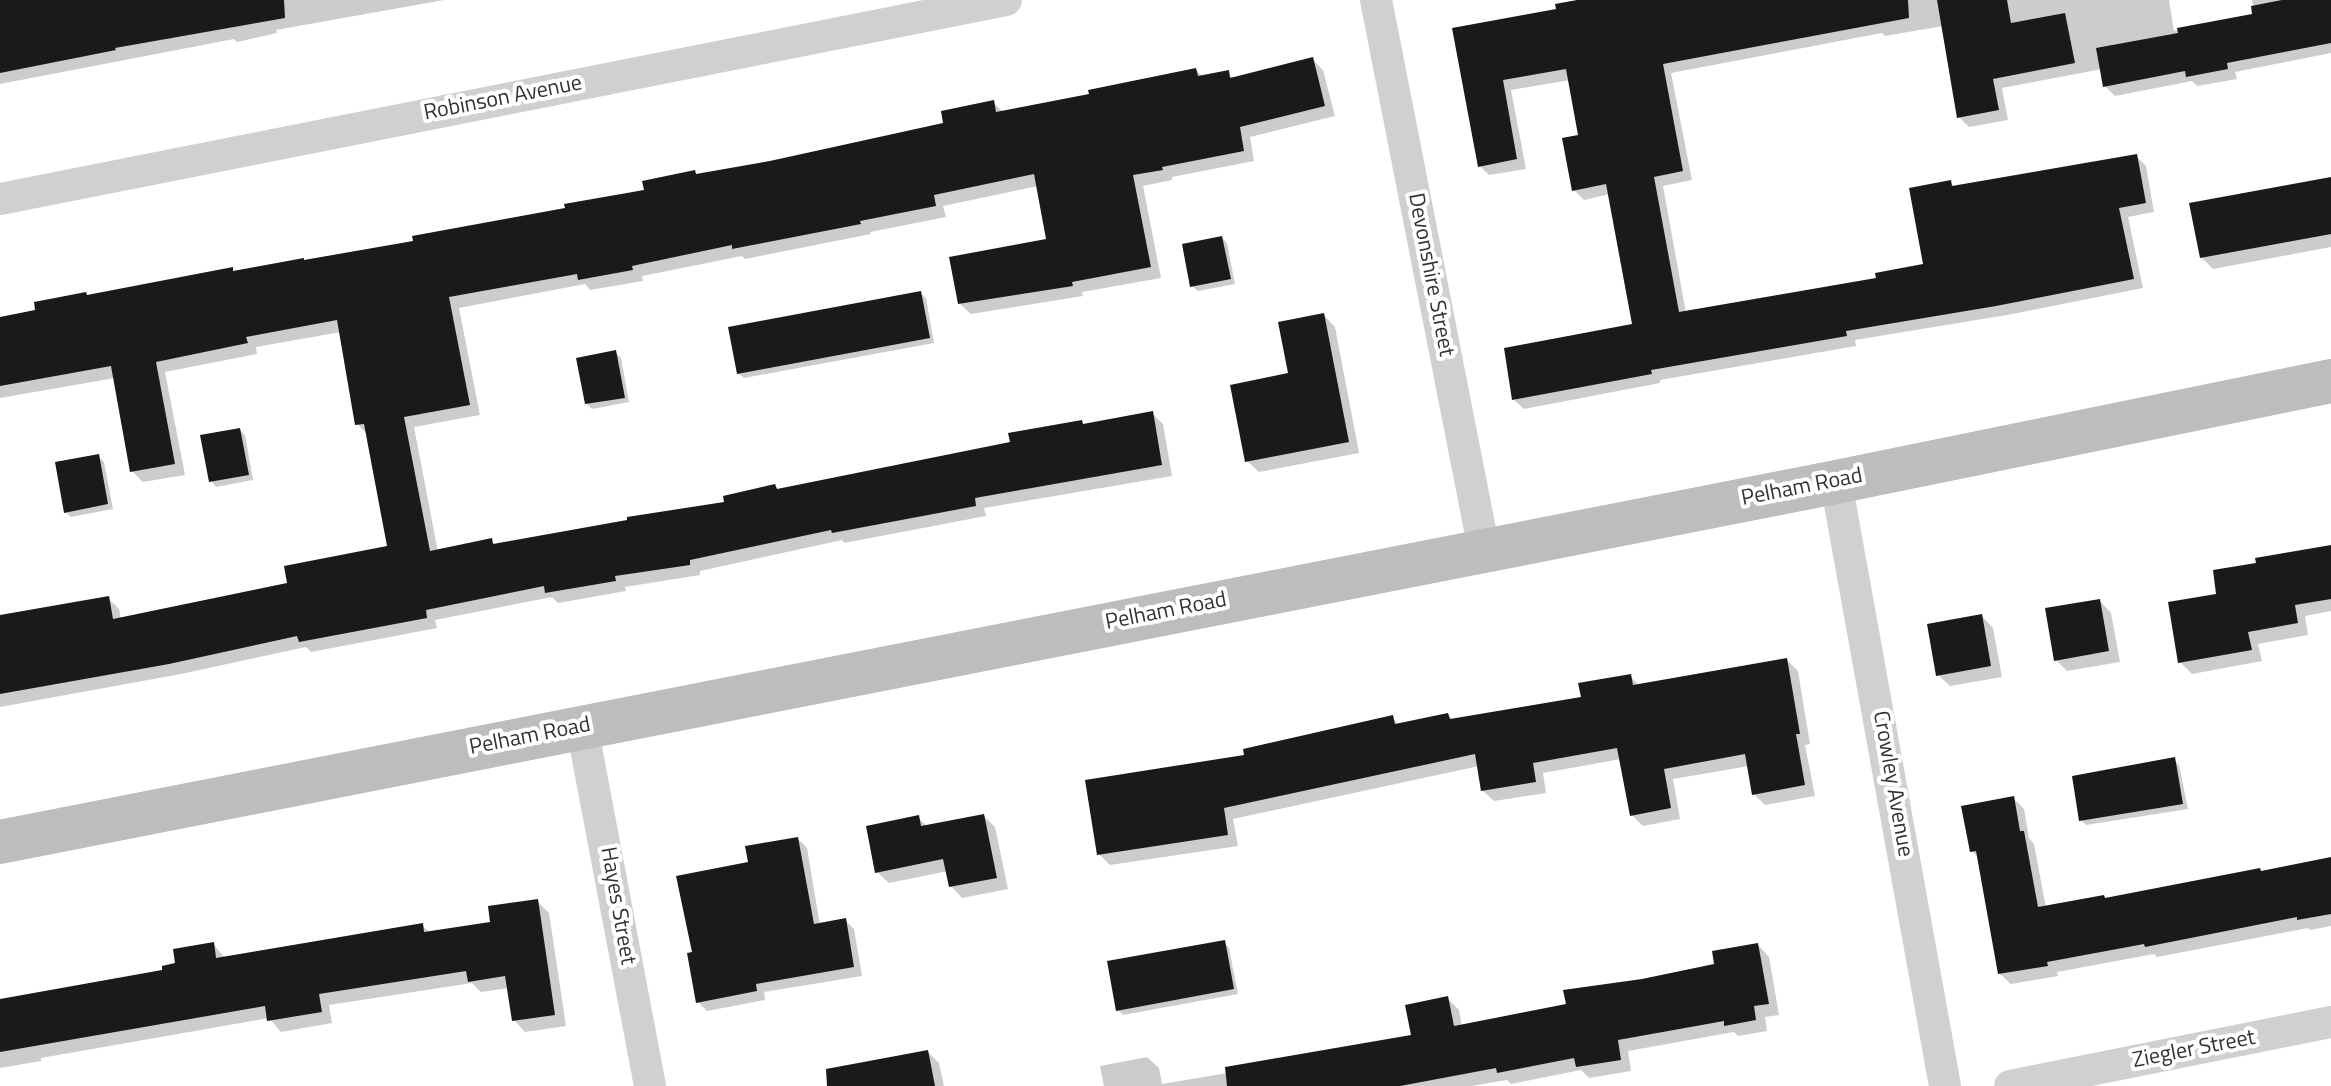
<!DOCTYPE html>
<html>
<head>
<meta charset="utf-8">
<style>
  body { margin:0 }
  canvas { display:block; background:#fff }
</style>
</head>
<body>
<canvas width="2331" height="1086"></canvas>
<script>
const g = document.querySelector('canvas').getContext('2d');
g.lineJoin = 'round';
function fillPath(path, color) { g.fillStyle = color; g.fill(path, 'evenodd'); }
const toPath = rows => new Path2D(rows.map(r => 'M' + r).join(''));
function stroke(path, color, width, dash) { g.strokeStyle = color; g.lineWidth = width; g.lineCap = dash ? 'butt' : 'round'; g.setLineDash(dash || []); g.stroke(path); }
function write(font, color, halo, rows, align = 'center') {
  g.font = font + ' "Titillium Web",sans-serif'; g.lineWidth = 8; g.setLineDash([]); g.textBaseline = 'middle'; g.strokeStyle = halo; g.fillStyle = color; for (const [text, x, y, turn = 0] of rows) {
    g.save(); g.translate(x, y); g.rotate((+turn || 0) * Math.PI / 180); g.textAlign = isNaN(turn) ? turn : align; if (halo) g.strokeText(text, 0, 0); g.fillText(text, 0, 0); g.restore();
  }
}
fillPath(toPath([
  [0,0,444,0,276,30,277,33,237,42,234,39,0,84],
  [1588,0,2169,0,2174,31,2255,16,2252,0,2331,0,2331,53,2235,72,2237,79,2197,86,2192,81,2115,96,2105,86,2102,69,2002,88,2008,120,1969,127,1959,117,1943,26,1885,36,1882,33,1671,73,1692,180,1663,186,1686,313,1879,279,1926,266,1950,182,1955,188,2136,156,2146,166,2154,212,2128,217,2143,288,2007,315,1855,340,1856,346,1660,380,1660,383,1524,409,1514,400,1634,326,1610,194,1584,200,1574,190,1580,136,1570,80,1511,90,1526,169,1489,175,1480,166,1455,30,1558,10],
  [1312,59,1323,70,1335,116,1250,137,1254,161,1172,177,1172,180,1143,186,1161,278,1082,292,1083,296,971,314,960,304,1049,241,1038,186,943,206,946,217,870,232,871,234,745,259,742,256,642,276,643,281,590,290,585,284,459,308,480,415,414,427,438,552,491,540,496,545,727,504,775,487,779,491,1012,443,1082,422,1085,426,1152,413,1163,424,1172,476,984,508,986,516,844,543,842,540,700,571,700,575,625,587,626,591,558,603,552,597,435,620,437,628,311,652,306,647,181,674,0,707,0,618,108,598,119,609,121,620,289,585,390,548,369,436,357,424,341,332,256,347,257,354,165,372,185,475,143,482,132,471,115,378,0,398,0,319,89,297,232,270,235,273,415,243,567,209,698,176,946,124,993,102,1003,112,1091,96,1196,70,1203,77,1228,73,1234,79],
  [2331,178,2331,247,2213,269,2201,257],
  [1222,238,1227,243,1235,284,1198,291,1192,286],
  [920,293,926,298,934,343,744,378,738,373],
  [1324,315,1335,327,1359,453,1259,472,1247,461],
  [615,352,621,358,629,402,592,409,586,403],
  [240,430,245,435,253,480,216,487,211,481],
  [98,456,104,462,113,509,71,517,66,512],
  [2331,547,2331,611,2305,616,2308,635,2258,644,2262,661,2192,674,2180,662,2219,596],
  [2100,601,2111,613,2120,662,2067,671,2056,660],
  [1982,616,1993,628,2002,677,1950,686,1938,675],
  [1787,660,1798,671,1810,744,1805,745,1815,796,1765,805,1754,794,1749,766,1673,779,1680,819,1643,826,1632,815,1621,759,1543,773,1546,793,1494,801,1483,791,1479,766,1233,819,1238,846,1110,865,1099,854,1246,757,1392,718,1399,725,1448,715,1454,721,1583,699,1630,676,1640,686],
  [2174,760,2179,765,2188,809,2086,825,2081,820],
  [2013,798,2024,809,2029,838,2034,844,2046,908,2107,900,2331,859,2331,926,2310,930,2308,928,2157,957,2154,954,2057,972,2058,976,2011,984,2000,974,1980,859,1972,851],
  [984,816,995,827,1008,889,962,898,951,886,948,871,889,883,877,872,918,818,928,827],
  [798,839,807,848,820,925,845,920,854,929,862,976,764,992,765,1000,707,1011,698,1002,694,954,750,864],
  [537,901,549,913,566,1026,525,1032,514,1020,509,988,481,992,472,983,329,1005,332,1023,281,1032,269,1018,41,1058,41,1061,0,1068,0,1001,165,972,214,945,225,958,422,925,430,933,493,924],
  [1224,942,1229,948,1238,994,1123,1015,1118,1010],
  [1758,945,1769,957,1779,1015,1765,1017,1767,1031,1738,1036,1734,1032,1628,1051,1631,1071,1589,1078,1581,1070,1511,1084,1507,1080,1471,1086,1104,1086,1100,1066,1147,1057,1159,1068,1162,1084,1257,1068,1413,1037,1448,999,1459,1010,1462,1027,1568,1006,1643,981,1716,966],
  [928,1052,939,1063,944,1086,888,1086]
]), '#0003');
fillPath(toPath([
  [0,0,284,0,285,18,115,48,116,50,0,73],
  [1577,0,1908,0,1909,18,1663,64,1683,171,1654,177,1679,312,1876,278,1875,273,1923,264,1909,188,1951,180,1952,186,2137,154,2146,203,2119,208,2134,279,1996,306,1846,331,1847,336,1651,370,1652,374,1512,400,1504,348,1632,324,1606,184,1572,191,1562,138,1578,135,1566,69,1503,80,1517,159,1478,167,1452,28,1556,9,1555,4],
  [1937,0,2007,0,2011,23,2065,13,2075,63,1993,79,1999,110,1957,118],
  [2282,0,2331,0,2331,43,2227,63,2228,69,2186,77,2185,71,2103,87,2096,48,2178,33,2177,28,2252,14,2251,6],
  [1313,57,1325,106,1240,127,1244,151,1162,167,1163,170,1133,175,1151,267,1072,282,1073,286,958,304,949,257,1046,239,1034,174,934,195,936,206,860,221,861,224,732,249,732,245,632,266,633,270,578,280,577,274,449,297,470,405,404,417,430,551,492,538,493,544,627,520,627,517,724,502,723,496,775,484,777,489,1010,442,1008,433,1082,420,1083,424,1153,411,1162,465,975,498,976,506,832,533,831,530,690,560,690,565,615,576,616,581,545,593,544,586,426,610,427,618,299,642,297,636,169,664,0,694,0,615,109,596,113,619,287,583,284,566,387,546,364,424,355,425,337,320,246,337,248,343,156,362,175,464,130,472,111,366,0,386,0,317,35,310,34,302,86,292,87,295,233,267,233,271,304,258,304,260,413,241,412,236,565,208,564,204,644,190,642,181,695,170,696,174,770,161,943,123,941,111,994,100,996,112,1089,94,1088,90,1196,68,1198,76,1229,70,1230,78],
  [2331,177,2331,234,2200,258,2189,203],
  [1222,236,1231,279,1190,287,1182,244],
  [921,291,930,338,737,374,728,327],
  [1324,313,1349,442,1245,462,1230,385,1288,373,1278,322],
  [616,350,625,398,585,404,576,358],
  [240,428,249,475,209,482,200,435],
  [99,454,108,504,64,513,55,462],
  [2331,545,2331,599,2295,605,2298,623,2248,632,2252,650,2178,663,2168,602,2216,594,2213,570,2256,563,2255,558],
  [2100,599,2109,651,2054,661,2045,608],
  [1982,614,1991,666,1936,676,1927,624],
  [1787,658,1800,734,1796,734,1805,785,1752,795,1745,754,1664,769,1671,808,1630,816,1617,748,1533,763,1536,782,1481,791,1475,754,1224,808,1228,835,1097,855,1085,780,1244,755,1243,749,1393,715,1395,724,1448,713,1450,719,1581,697,1578,683,1631,674,1633,685],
  [2175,757,2183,804,2079,821,2072,776],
  [2014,796,2020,831,2024,831,2038,907,2104,895,2105,898,2260,868,2261,871,2331,857,2331,914,2297,920,2297,917,2145,947,2144,944,2047,962,2048,966,1998,974,1976,851,1970,852,1961,806],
  [984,814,997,878,949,887,943,859,875,873,866,826,919,815,921,826],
  [798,837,814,924,846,918,854,967,756,984,757,991,696,1003,687,953,692,952,676,876,748,862,745,846],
  [538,899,555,1015,512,1021,505,976,468,982,466,971,319,994,322,1012,267,1021,265,1006,0,1052,0,999,162,970,162,966,175,963,173,949,214,942,216,958,423,923,424,932,490,922,488,906],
  [1225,940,1234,989,1116,1011,1107,961],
  [1758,943,1769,1004,1754,1006,1756,1020,1724,1026,1724,1021,1618,1040,1621,1060,1576,1067,1574,1058,1497,1073,1496,1068,1400,1086,1227,1086,1225,1067,1411,1035,1405,1005,1448,996,1454,1026,1566,1004,1563,990,1642,979,1714,964,1712,951],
  [928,1050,935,1086,827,1086,826,1069]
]), '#1a1a1a');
stroke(toPath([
  [1376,0,1484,550],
  [0,199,1006,0],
  [1836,482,1945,1086],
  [582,727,650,1086],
  [2010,1086,2331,1022]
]), '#d0d0d0', 32);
stroke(toPath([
  [0,842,1836,482,2331,381]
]), '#bdbdbd', 44);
write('22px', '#333', '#fff', [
  ["Robinson Avenue",503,99,-11],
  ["Devonshire Street",1430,275,79],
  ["Pelham Road",1802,488,-11],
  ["Pelham Road",1166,612,-11],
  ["Pelham Road",530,737,-11],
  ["Crowley Avenue",1892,784,80],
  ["Hayes Street",617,906,80],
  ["Ziegler Street",2194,1050,-11]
]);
</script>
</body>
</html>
